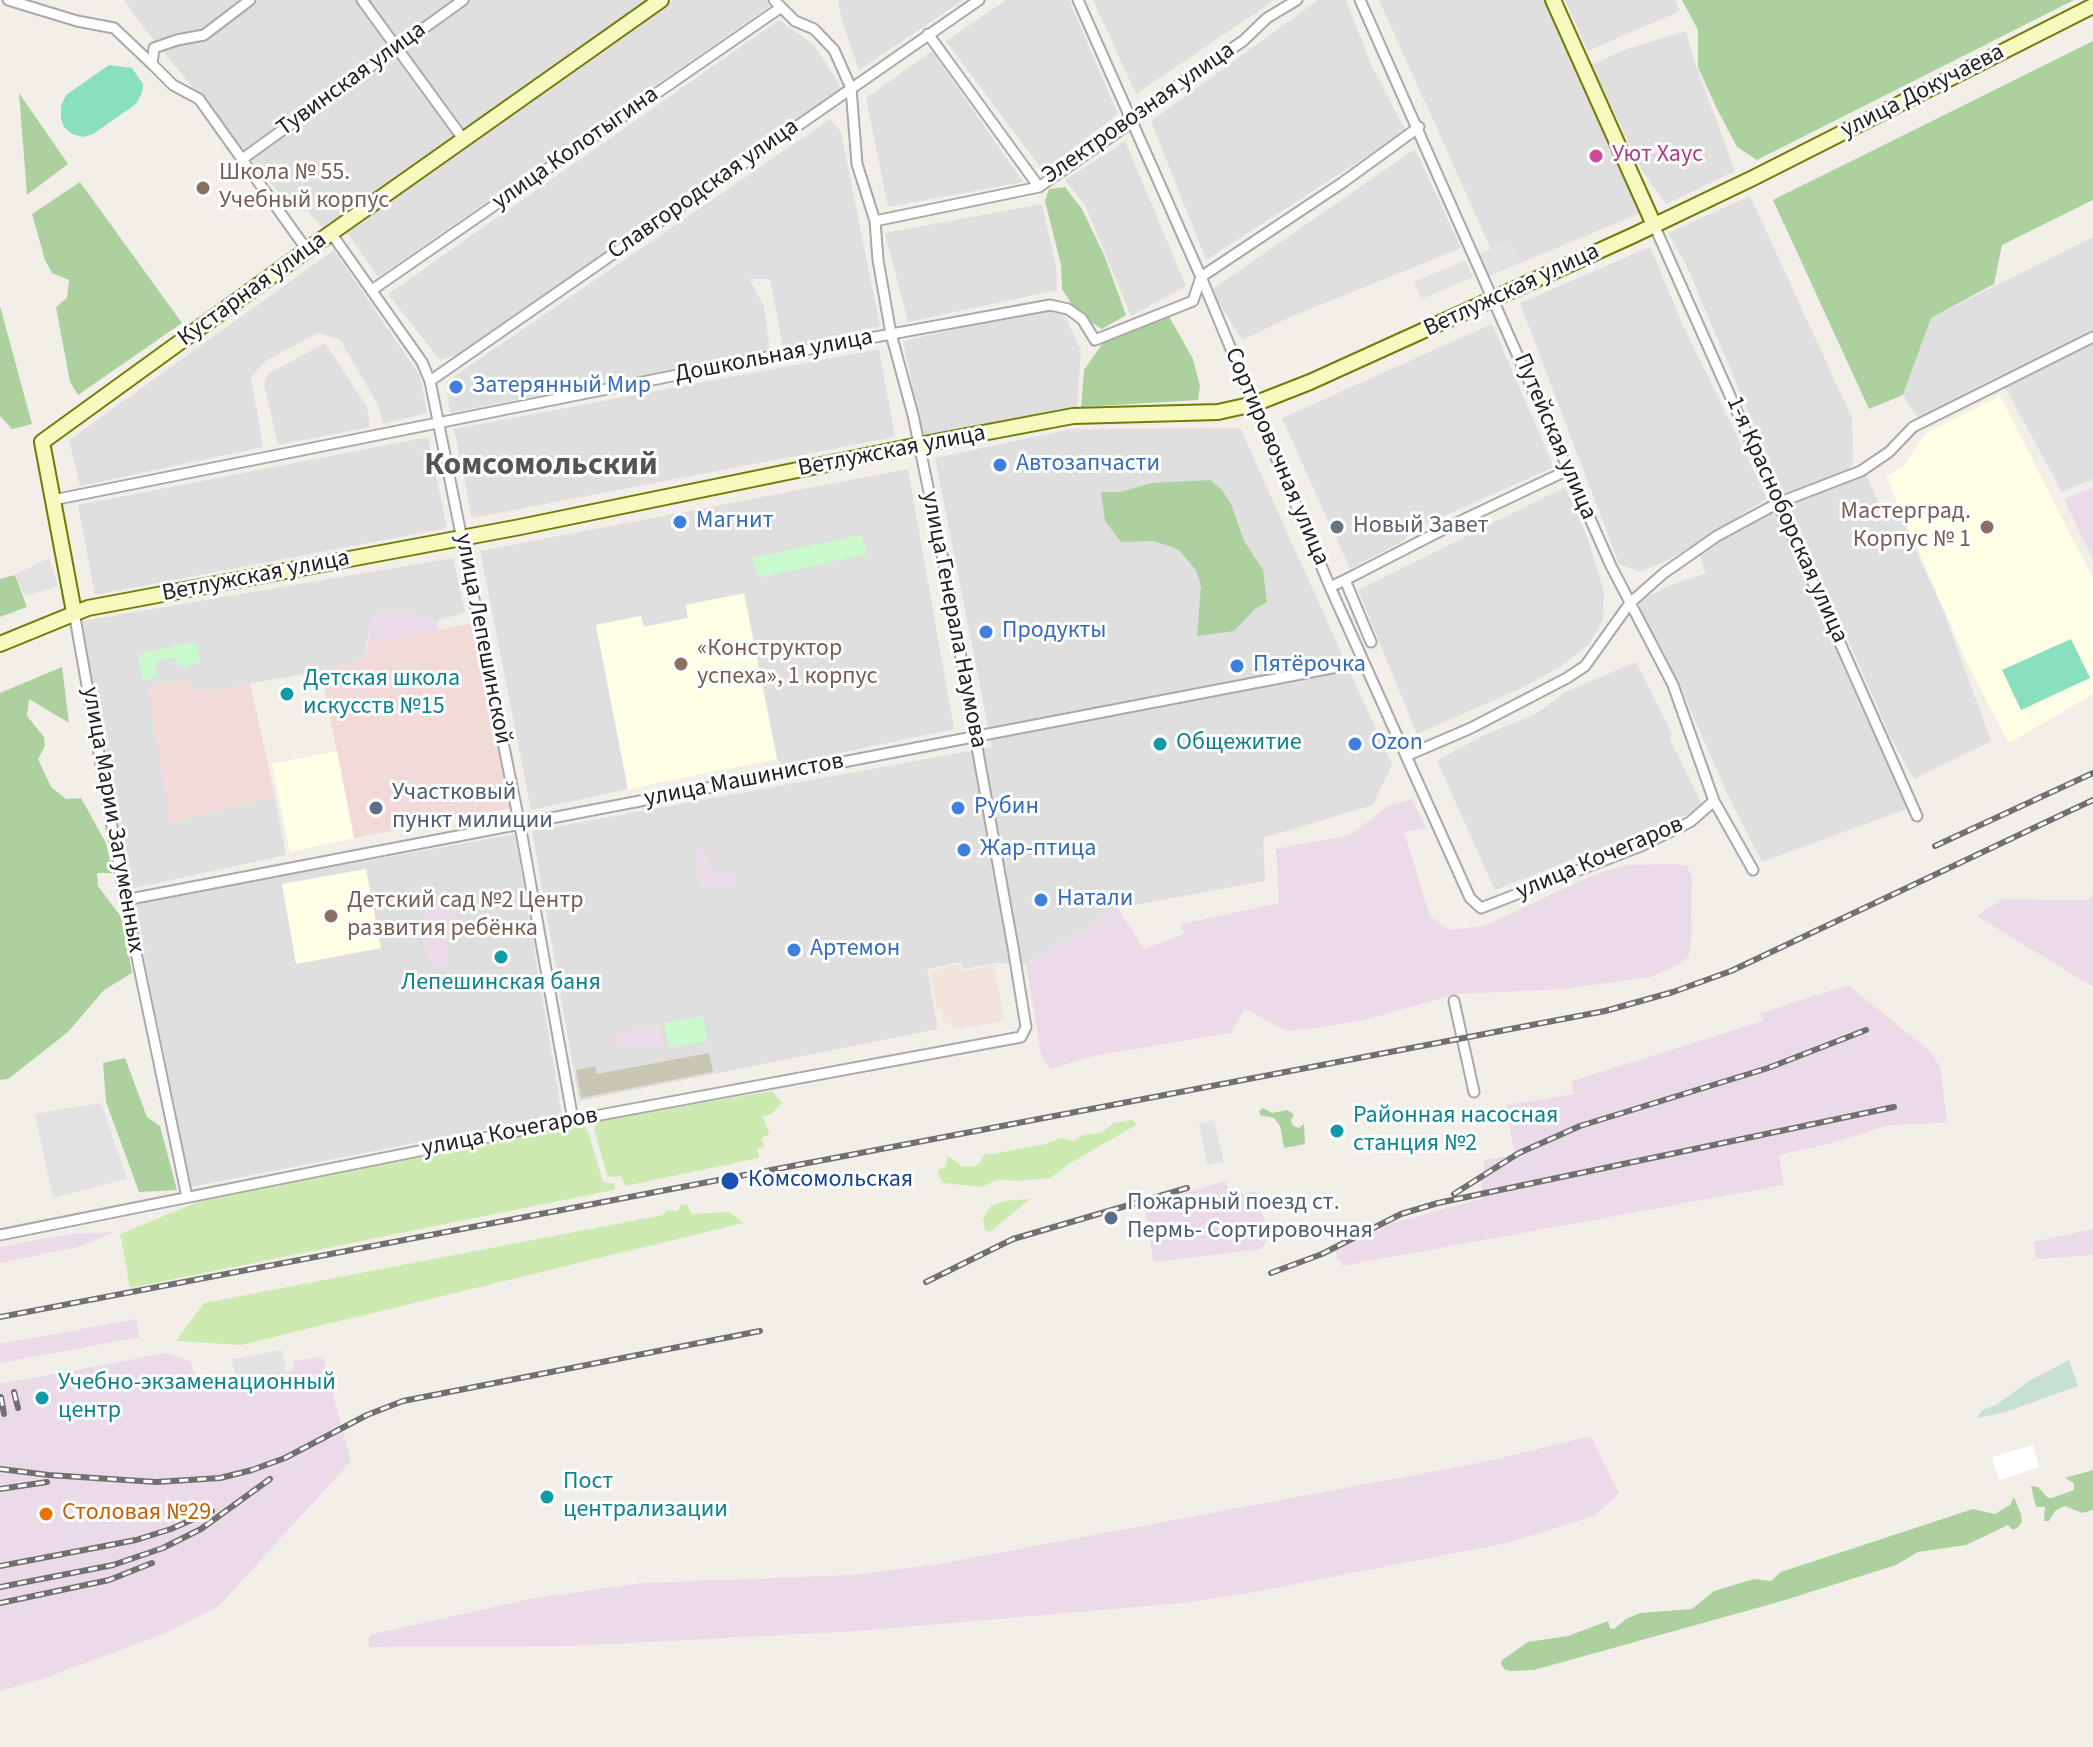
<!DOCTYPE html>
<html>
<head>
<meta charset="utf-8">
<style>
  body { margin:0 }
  canvas { display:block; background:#f2efe9 }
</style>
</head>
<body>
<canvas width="2093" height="1747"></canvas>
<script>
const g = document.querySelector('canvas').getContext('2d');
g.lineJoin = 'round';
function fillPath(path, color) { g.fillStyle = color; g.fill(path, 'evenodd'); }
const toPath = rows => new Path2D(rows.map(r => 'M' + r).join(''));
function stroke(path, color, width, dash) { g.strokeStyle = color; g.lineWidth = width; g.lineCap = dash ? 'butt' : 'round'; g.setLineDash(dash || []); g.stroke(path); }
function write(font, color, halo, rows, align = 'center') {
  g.font = font + ' "Source Sans 3",sans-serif'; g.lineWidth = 6; g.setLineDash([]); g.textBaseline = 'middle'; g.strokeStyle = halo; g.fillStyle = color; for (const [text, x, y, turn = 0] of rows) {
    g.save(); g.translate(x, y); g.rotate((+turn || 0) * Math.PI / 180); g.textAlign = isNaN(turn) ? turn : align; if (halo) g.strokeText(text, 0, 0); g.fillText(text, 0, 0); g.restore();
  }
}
fillPath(toPath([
  [124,0,649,0,326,231,307,211,293,210,144,28],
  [674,0,765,0,770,6,378,277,347,233],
  [838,0,963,0,859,70,842,21],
  [1006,0,1069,0,1118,114,1043,171,946,41],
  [1093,0,1275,0,1136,94],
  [1318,0,1346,0,1370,62,1406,131,1206,260,1151,121],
  [1379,0,1543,0,1641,213,1501,271],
  [1565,0,1675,0,1680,11,1588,51],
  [779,20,814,45,843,90,463,353,440,360,388,294],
  [1686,31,1693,57,1735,171,1666,204,1643,172,1591,65,1627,49],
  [932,51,1023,182,888,207,866,98],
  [830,119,841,132,880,326,783,348,770,279,749,279,764,306,770,350,450,413,446,382],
  [1125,141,1186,286,1131,316,1085,205,1065,180],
  [1415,149,1461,248,1288,318,1242,340,1211,290],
  [1750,196,1852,418,1853,462,1849,469,1784,496,1688,269,1668,233],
  [1042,204,1056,266,1057,290,908,322,885,233],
  [2093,237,2093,479,2062,492,1999,376,1919,420,1903,395,1931,318],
  [1650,247,1682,323,1767,498,1695,545,1660,564,1639,572,1619,564,1520,303],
  [334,250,420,376,427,413,383,424,378,405,340,340,318,333,267,360,251,377,263,447,80,486,69,440],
  [1060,306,1081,350,1077,408,923,437,903,341],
  [1492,324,1554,467,1413,530,1403,541,1350,569,1282,418],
  [325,343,367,407,370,427,278,445,264,384,268,374],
  [879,349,895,437,472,518,454,429],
  [1240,428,1392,765,1373,805,1263,838,1265,881,1118,908,1026,964,996,963,964,969,961,962,927,969,938,1029,579,1101,532,831,992,747,935,458,1071,429],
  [428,437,447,528,95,595,78,505],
  [908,469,954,729,783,765,777,759,744,594,686,605,688,618,643,627,641,616,596,625,628,789,531,810,480,551],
  [1865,473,1881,507,1897,508,1944,612,1991,741,1914,779,1890,736,1790,506],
  [1565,487,1588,539,1604,592,1603,620,1589,644,1560,667,1520,689,1417,734,1358,590],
  [1776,512,1858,701,1909,808,1762,862,1725,789,1674,672,1670,672,1638,602,1671,585,1706,573,1699,553,1736,529],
  [453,558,465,612,437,621,402,611,373,615,363,660,321,671,195,693,170,822,275,796,286,855,130,889,82,621],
  [1636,662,1672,734,1670,739,1704,808,1495,890,1437,761,1480,737,1537,713,1565,692],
  [515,834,562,1114,191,1187,133,903]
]), '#e0dfdf');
fillPath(toPath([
  [474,623,512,808,354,838,321,671,363,660,368,643],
  [191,679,195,693,250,683,275,796,170,822,147,687]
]), '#f2dad9');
fillPath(toPath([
  [2093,487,2093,560,2064,499],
  [402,611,437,621,439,631,368,643,372,615],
  [1412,799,1426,828,1404,832,1430,916,1449,930,1484,926,1593,875,1625,865,1675,864,1687,866,1692,877,1691,947,1688,957,1678,965,1651,977,1563,989,1457,994,1361,1021,1299,1030,1286,1031,1245,1009,1231,1033,1094,1056,1050,1069,1041,1054,1026,964,1118,908,1144,949,1184,934,1181,924,1279,903,1276,849,1350,835,1390,805],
  [702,849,710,862,713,874,737,871,739,882,701,888,695,851],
  [2093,891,2093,987,1977,916,2003,899,2086,900,2091,898],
  [465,898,467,908,456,914,447,925,449,963,432,969,419,929,423,915,429,906],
  [1848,985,1930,1051,1940,1067,1947,1122,1886,1126,1832,1143,1779,1155,1784,1185,1342,1266,1341,1260,1337,1260,1336,1251,1390,1224,1484,1198,1480,1176,1484,1175,1484,1160,1510,1156,1514,1152,1506,1105,1574,1094,1572,1081,1763,1021,1761,1013],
  [658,1025,662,1043,629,1047,615,1043,614,1033],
  [1226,1181,1231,1197,1257,1191,1268,1235,1262,1249,1154,1262,1144,1205],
  [2093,1229,2093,1255,2036,1259,2034,1242],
  [114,1232,82,1246,0,1263,0,1247,70,1234],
  [136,1319,140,1337,0,1363,0,1344],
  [167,1353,190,1361,200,1388,294,1370,293,1361,323,1357,351,1461,218,1607,166,1633,45,1678,0,1691,0,1384],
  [1591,1436,1619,1493,1594,1516,1507,1543,1244,1594,1182,1603,858,1631,574,1646,369,1647,369,1635,529,1599,642,1583,852,1575,939,1564,1489,1461]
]), '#ebdbe8');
fillPath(toPath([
  [2000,396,2093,579,2093,694,2009,743,1969,667,1886,476,1903,467,1926,433],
  [744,593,777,759,628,789,596,625,641,616,644,627,688,618,686,605],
  [337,751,354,838,290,852,272,764],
  [366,869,381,948,296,964,282,884]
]), '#ffffe5');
fillPath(toPath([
  [960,964,962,972,994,965,1004,1021,953,1030,952,1023,944,1024,942,1009,937,1009,930,971]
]), '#f3e3dd');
fillPath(toPath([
  [709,1053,713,1072,581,1098,576,1070,595,1066,597,1074]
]), '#c7c7b4');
fillPath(toPath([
  [772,1091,782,1103,770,1115,762,1116,770,1134,762,1138,764,1147,757,1149,759,1158,625,1186,621,1176,610,1177,607,1175,594,1128,597,1121],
  [1133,1120,1136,1125,1072,1162,1050,1178,1013,1181,1000,1179,981,1187,943,1183,938,1174,938,1170,946,1166,948,1156,962,1166,972,1167,979,1164,985,1153,992,1154,1046,1144,1061,1138,1074,1141,1082,1135,1101,1133,1114,1123],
  [578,1123,583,1125,588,1131,603,1182,614,1184,615,1188,613,1190,130,1288,120,1234,198,1202],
  [1030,1199,990,1232,985,1230,983,1218,991,1206,1004,1201],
  [681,1204,687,1205,692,1214,730,1212,743,1223,241,1345,176,1341,204,1303,663,1215,667,1210,678,1211]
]), '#cdebb0');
fillPath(toPath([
  [1682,0,2074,0,1757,160,1737,147,1716,107,1698,67,1698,30],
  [2093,41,2093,200,2002,245,1994,284,1931,318,1903,395,1869,409,1773,200],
  [19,93,68,164,27,195],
  [80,182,182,323,78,395,70,382,56,307,67,298,69,280,52,273,45,260,32,214],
  [1065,187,1082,209,1105,257,1126,315,1102,329,1077,313,1062,289,1061,265,1045,201,1049,189],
  [0,306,32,424,12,429,0,416],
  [1166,311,1193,359,1200,386,1198,400,1081,407,1084,370,1107,337],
  [1210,480,1222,490,1231,504,1244,541,1263,570,1267,602,1256,608,1234,631,1197,636,1201,586,1196,570,1179,550,1169,546,1153,541,1121,542,1105,521,1101,492,1120,492,1152,483],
  [15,575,27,607,0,617,0,579],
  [62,667,69,723,29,699,27,716,44,737,45,746,38,759,51,787,66,799,81,798,106,843,113,873,97,873,98,886,122,918,132,973,104,990,68,1032,8,1079,0,1080,0,693],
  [125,1058,147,1117,160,1126,177,1190,139,1192,106,1102,103,1063],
  [1263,1108,1272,1113,1287,1110,1294,1114,1291,1120,1293,1126,1299,1128,1304,1124,1305,1144,1284,1148,1280,1126,1274,1118,1260,1115,1259,1111],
  [2093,1470,2093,1510,2082,1513,2065,1506,2055,1511,2049,1521,2044,1521,2045,1507,2036,1507,2031,1486,2038,1487,2048,1498,2052,1498,2074,1490,2074,1483,2065,1478],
  [2014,1497,2021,1514,2022,1522,2018,1527,2013,1530,2008,1525,1966,1545,1918,1552,1896,1565,1782,1601,1534,1670,1510,1671,1504,1669,1501,1664,1502,1660,1528,1642,1568,1636,1608,1621,1610,1628,1614,1629,1626,1619,1640,1613,1692,1609,1714,1591,1754,1579,1771,1581,1781,1572,1973,1509,1995,1514,2010,1505]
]), '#add19e');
fillPath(toPath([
  [2069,1360,2078,1386,2003,1413,1977,1418,1982,1410,1996,1405,2029,1381]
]), '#c6e0d4');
fillPath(toPath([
  [861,535,867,554,758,578,752,558],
  [196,642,200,663,179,667,176,657,156,661,157,676,143,681,138,654],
  [703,1016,708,1041,669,1048,664,1023]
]), '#c8facc');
fillPath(toPath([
  [109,65,132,68,143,84,142,93,136,104,93,134,83,137,72,134,64,127,61,119,61,106,66,95],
  [2071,639,2090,678,2021,710,2002,670]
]), '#88e0be');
fillPath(toPath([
  [1511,240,1520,262,1485,278,1475,256],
  [1465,260,1473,277,1422,299,1414,282],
  [49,558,58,586,27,596,24,594,15,575],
  [101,1103,127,1179,53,1198,35,1114],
  [1214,1120,1224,1162,1207,1165,1199,1124],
  [282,1350,286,1372,236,1381,232,1359]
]), '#e2e2e2');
fillPath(toPath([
  [2033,1445,2039,1467,1999,1480,1992,1457]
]), '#fff');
const street = toPath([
  [8,0,77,21,114,28,152,64],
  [250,0,204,35,177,40,154,48,152,64,173,85,199,99,307,250],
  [362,0,464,140],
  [1078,0,1201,277,1330,587,1470,898,1481,908,1641,846,1690,822,1714,801],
  [1360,0,1611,566,1673,685,1714,801,1753,870],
  [928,34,1039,187],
  [241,160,463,0],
  [875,221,1039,187,1132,122,1141,110,1243,41,1267,18,1297,0],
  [1654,225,1917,816],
  [331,233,422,362,430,381,522,836,573,1120],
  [372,290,780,8],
  [430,381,979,0],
  [53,500,777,355,1050,305,1068,309,1082,319,1095,340,1193,301,1201,277,1342,183,1419,127],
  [1345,580,1450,526,1568,470],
  [1330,587,1345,580,1371,642],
  [74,612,125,900,187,1197],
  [1406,756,1471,728,1567,678,1585,666,1630,603,1664,573,1717,536,1778,503,1861,471,1889,452,1913,427,2093,337],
  [125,900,1363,662],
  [1454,1001,1474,1092],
  [0,1235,573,1120,1021,1037,1026,1027,1013,947,945,569,913,415,891,334,878,260,875,221,857,164,851,88,834,50,814,29,795,21,774,0]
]);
const secondary = toPath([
  [1553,0,1654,225],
  [74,612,42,442,307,250,661,0],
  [0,644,88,608,520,527,919,445,1073,416,1218,412,1254,404,1310,382,1634,235,1753,178,2093,6]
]);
stroke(street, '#a9a9a9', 13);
stroke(secondary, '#707d05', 18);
stroke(street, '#fff', 9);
stroke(secondary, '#f7fabf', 14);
const rail = toPath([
  [1935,846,2093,773],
  [1454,1194,1519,1153,1580,1126,1768,1068,1866,1030],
  [1271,1273,1322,1254,1401,1214,1438,1203,1894,1107],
  [926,1282,1013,1239,1187,1188],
  [0,1317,1605,1011,1673,992,1731,971,2093,800],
  [14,1392,18,1408],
  [1,1397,4,1414],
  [0,1469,49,1475,156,1482,220,1478,252,1470,285,1458,367,1415,403,1401,760,1331],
  [0,1489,47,1482],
  [0,1566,136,1540,171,1529,212,1511],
  [0,1587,113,1565,163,1548,201,1529,270,1479],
  [0,1603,109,1580,152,1563]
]);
stroke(rail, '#707070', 6);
stroke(rail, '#fff', 3, [9]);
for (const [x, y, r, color] of [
  [1596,156,8,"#d1479c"],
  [203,188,8,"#8d6e63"],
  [456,387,8,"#3f7fe0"],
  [1000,465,8,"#3f7fe0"],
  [680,522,8,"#3f7fe0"],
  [1337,527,8,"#6b7280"],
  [1987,527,8,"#8d6e63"],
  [986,632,8,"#3f7fe0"],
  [681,664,8,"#8d6e63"],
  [1237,666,8,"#3f7fe0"],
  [287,694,8,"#0f9aa8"],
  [1160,744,8,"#0f9aa8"],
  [1355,744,8,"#3f7fe0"],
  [376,808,8,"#5c6f8a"],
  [958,808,8,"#3f7fe0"],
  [964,850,8,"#3f7fe0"],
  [1041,900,8,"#3f7fe0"],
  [331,916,8,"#8d6e63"],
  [794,950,8,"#3f7fe0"],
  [501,957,8,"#0f9aa8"],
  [1337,1131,8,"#0f9aa8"],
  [730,1181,10,"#1a4fb4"],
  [1111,1218,8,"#5c6f8a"],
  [42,1398,8,"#0f9aa8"],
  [547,1497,8,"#0f9aa8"],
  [46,1514,8,"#e8710a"]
]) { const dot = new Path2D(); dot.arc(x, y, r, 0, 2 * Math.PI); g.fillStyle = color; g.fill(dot); stroke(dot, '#fff', 3); }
write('24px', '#222', '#fff', [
  ["Тувинская улица",352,80,-36],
  ["улица Докучаева",1923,92,-27],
  ["Электровозная улица",1139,114,-35],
  ["улица Колотыгина",576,149,-35],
  ["Славгородская улица",704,190,-35],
  ["Кустарная улица",253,290,-36],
  ["Ветлужская улица",1512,291,-25],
  ["Дошкольная улица",774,357,-11],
  ["Путейская улица",1554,437,67],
  ["Ветлужская улица",892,452,-11],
  ["Сортировочная улица",1276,457,67],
  ["1-я Красноборская улица",1786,520,66],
  ["Ветлужская улица",256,577,-11],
  ["улица Генерала Наумова",953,620,79],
  ["улица Лепешинской",482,639,79],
  ["улица Машинистов",744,781,-11],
  ["улица Марии Загуменных",112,820,80],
  ["улица Кочегаров",1600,859,-23],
  ["улица Кочегаров",510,1133,-11]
]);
write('24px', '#b23c85', '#fff', [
  ["Уют Хаус",1612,156]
], 'left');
write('24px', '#785e54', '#fff', [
  ["Школа № 55.",219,174],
  ["Учебный корпус",219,202],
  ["Мастерград.",1971,513,"right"],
  ["Корпус № 1",1971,541,"right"],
  ["«Конструктор",697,650],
  ["успеха», 1 корпус",697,678],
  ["Детский сад №2 Центр",347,902],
  ["развития ребёнка",347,930]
], 'left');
write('24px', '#366cbe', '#fff', [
  ["Затерянный Мир",472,387],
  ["Автозапчасти",1016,465],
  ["Магнит",696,522],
  ["Продукты",1002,632],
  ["Пятёрочка",1253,666],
  ["Ozon",1371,744],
  ["Рубин",974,808],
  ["Жар-птица",980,850],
  ["Натали",1057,900],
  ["Артемон",810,950]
], 'left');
write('24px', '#5b616d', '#fff', [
  ["Новый Завет",1353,527]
], 'left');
write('24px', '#0d838f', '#fff', [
  ["Детская школа",303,680],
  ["искусств №15",303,708],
  ["Общежитие",1176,744],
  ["Лепешинская баня",501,984,"center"],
  ["Районная насосная",1353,1117],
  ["станция №2",1353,1145],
  ["Учебно-экзаменационный",58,1384],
  ["центр",58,1412],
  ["Пост",563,1483],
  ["централизации",563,1511]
], 'left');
write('24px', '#4e5e75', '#fff', [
  ["Участковый",392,794],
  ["пункт милиции",392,822],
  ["Пожарный поезд ст.",1127,1204],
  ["Пермь- Сортировочная",1127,1232]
], 'left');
write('24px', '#164399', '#fff', [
  ["Комсомольская",748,1181]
], 'left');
write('24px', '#c56008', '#fff', [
  ["Столовая №29",62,1514]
], 'left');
write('bold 32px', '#555', '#fff', [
  ["Комсомольский",541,467]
]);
</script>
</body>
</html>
